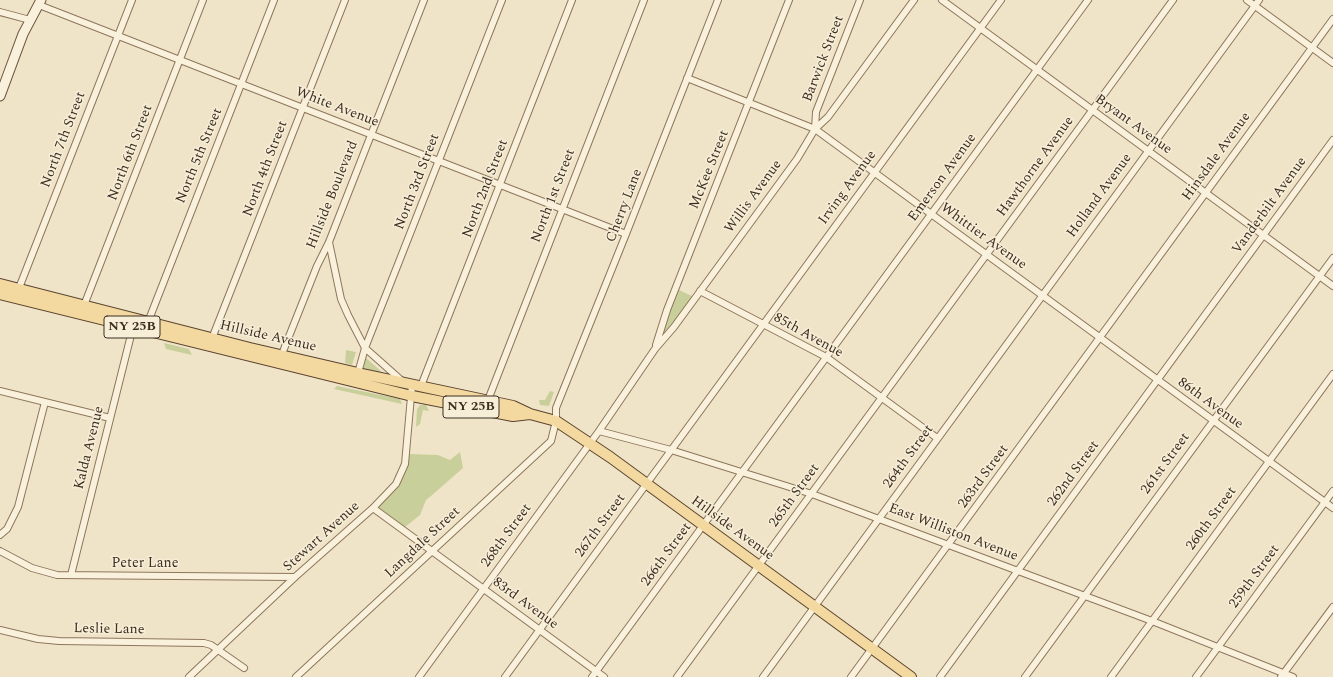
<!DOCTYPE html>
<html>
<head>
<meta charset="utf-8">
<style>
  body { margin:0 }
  canvas { display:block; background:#f0e4c8 }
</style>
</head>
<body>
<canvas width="1333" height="677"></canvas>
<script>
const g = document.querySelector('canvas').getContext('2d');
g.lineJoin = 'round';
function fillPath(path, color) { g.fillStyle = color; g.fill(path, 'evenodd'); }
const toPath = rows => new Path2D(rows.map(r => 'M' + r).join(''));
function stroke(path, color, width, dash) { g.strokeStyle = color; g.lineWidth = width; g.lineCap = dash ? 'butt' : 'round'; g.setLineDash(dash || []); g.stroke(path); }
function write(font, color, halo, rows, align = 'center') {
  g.font = font + ' Spectral,serif'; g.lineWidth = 3; g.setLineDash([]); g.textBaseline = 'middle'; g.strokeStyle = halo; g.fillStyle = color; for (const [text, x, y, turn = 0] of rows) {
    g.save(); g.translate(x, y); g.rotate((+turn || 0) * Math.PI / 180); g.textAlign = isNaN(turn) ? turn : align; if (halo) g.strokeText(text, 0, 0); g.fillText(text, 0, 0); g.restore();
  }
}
fillPath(toPath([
  [677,289,694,297,662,336],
  [164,343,189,349,192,355,166,349],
  [346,350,356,352,352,365,345,363],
  [366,358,383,373,384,374,363,370,362,367],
  [337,386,400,399,402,404,334,389],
  [550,391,554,392,549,406,540,405,539,400,545,400],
  [420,405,426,405,429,411,423,410,420,424,416,427,417,409],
  [460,452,463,468,431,496,426,500,420,515,405,527,378,507,400,483,410,454,438,455,450,460]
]), '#c9cf9b');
const street = toPath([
  [942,0,1333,286],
  [1247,0,1333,63],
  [39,5,626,234],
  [0,12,30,20],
  [687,78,815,129,1333,508],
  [815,129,816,112,860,0],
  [329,242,341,299,348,315,365,348,401,380],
  [19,288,132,0],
  [700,291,826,357,937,438],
  [83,308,203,0],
  [148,322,274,0],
  [211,341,345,0],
  [656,345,667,310,789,0],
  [282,354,317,266,329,242,424,0],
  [358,373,365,348,502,0],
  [421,386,572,0],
  [0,391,110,418],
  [488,400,644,0],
  [599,431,671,450,812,494,1152,621,1293,677],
  [373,508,604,677],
  [0,535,7,529,18,507,45,402],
  [0,551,32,568,57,575,295,577],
  [71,575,133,327],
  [0,630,38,639,59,641,204,643,211,645,244,668],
  [189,677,295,577,373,508,396,484,405,464,412,385],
  [296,677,551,441,556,421,556,408,626,234,718,0],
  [419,677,599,431,655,349,674,327,797,159,815,129,828,117,914,0],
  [505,677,1001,0],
  [592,677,1088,0],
  [677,677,1173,0],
  [763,677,1259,0],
  [851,677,1333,19],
  [940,677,1333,140],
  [1025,677,1333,258],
  [1111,677,1333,374],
  [1196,677,1333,491],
  [1281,677,1333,607]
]);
const secondary = toPath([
  [0,96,23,34,41,0]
]);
const primary = toPath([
  [0,284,250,348,358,373,513,406,530,414,556,421,610,457,911,677],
  [0,294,412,396,513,416,530,414]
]);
stroke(street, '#8d765c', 8);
stroke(secondary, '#6f573f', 11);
stroke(primary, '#5b4430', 12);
stroke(street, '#faf1dc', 6);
stroke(secondary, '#faf1dc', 9);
stroke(primary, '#f3d9a0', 10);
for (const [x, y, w] of [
  [132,327,56],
  [471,407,56]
]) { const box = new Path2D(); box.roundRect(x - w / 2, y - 11, w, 22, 3); g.fillStyle = '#f7eed8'; g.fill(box); stroke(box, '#3d2e20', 1); }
write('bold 13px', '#3d2e20', null, [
  ["NY 25B",132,327],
  ["NY 25B",471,407]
]);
write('14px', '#3d2e20', '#f7eed8', [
  ["Barwick Street",824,59,-69],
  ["White Avenue",337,108,21],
  ["Bryant Avenue",1133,125,36],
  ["North 7th Street",64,140,-69],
  ["North 6th Street",131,153,-69],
  ["North 5th Street",200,156,-68],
  ["Hinsdale Avenue",1217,157,-54],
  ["Hawthorne Avenue",1036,167,-54],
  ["North 4th Street",266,169,-69],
  ["McKee Street",710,170,-68],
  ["Emerson Avenue",943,178,-54],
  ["North 3rd Street",418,182,-69],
  ["Irving Avenue",848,188,-54],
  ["North 2nd Street",486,189,-69],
  ["Hillside Boulevard",333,195,-68],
  ["North 1st Street",554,196,-69],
  ["Holland Avenue",1100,196,-54],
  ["Willis Avenue",754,197,-54],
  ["Cherry Lane",625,206,-69],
  ["Vanderbilt Avenue",1270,206,-54],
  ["Whittier Avenue",983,237,36],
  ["85th Avenue",808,336,29],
  ["Hillside Avenue",268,337,13],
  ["86th Avenue",1210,404,36],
  ["Kalda Avenue",90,448,-76],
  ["264th Street",909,457,-54],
  ["261st Street",1166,464,-54],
  ["262nd Street",1074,474,-54],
  ["263rd Street",984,477,-54],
  ["265th Street",795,496,-54],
  ["260th Street",1212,519,-54],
  ["267th Street",601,526,-54],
  ["Hillside Avenue",732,529,36],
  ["East Williston Avenue",953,533,21],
  ["268th Street",507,536,-54],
  ["Stewart Avenue",322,537,-42],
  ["Langdale Street",423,543,-43],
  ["266th Street",667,555,-54],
  ["Peter Lane",145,564],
  ["259th Street",1255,577,-54],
  ["83rd Avenue",525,604,36],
  ["Leslie Lane",109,630,1]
]);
</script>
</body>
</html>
